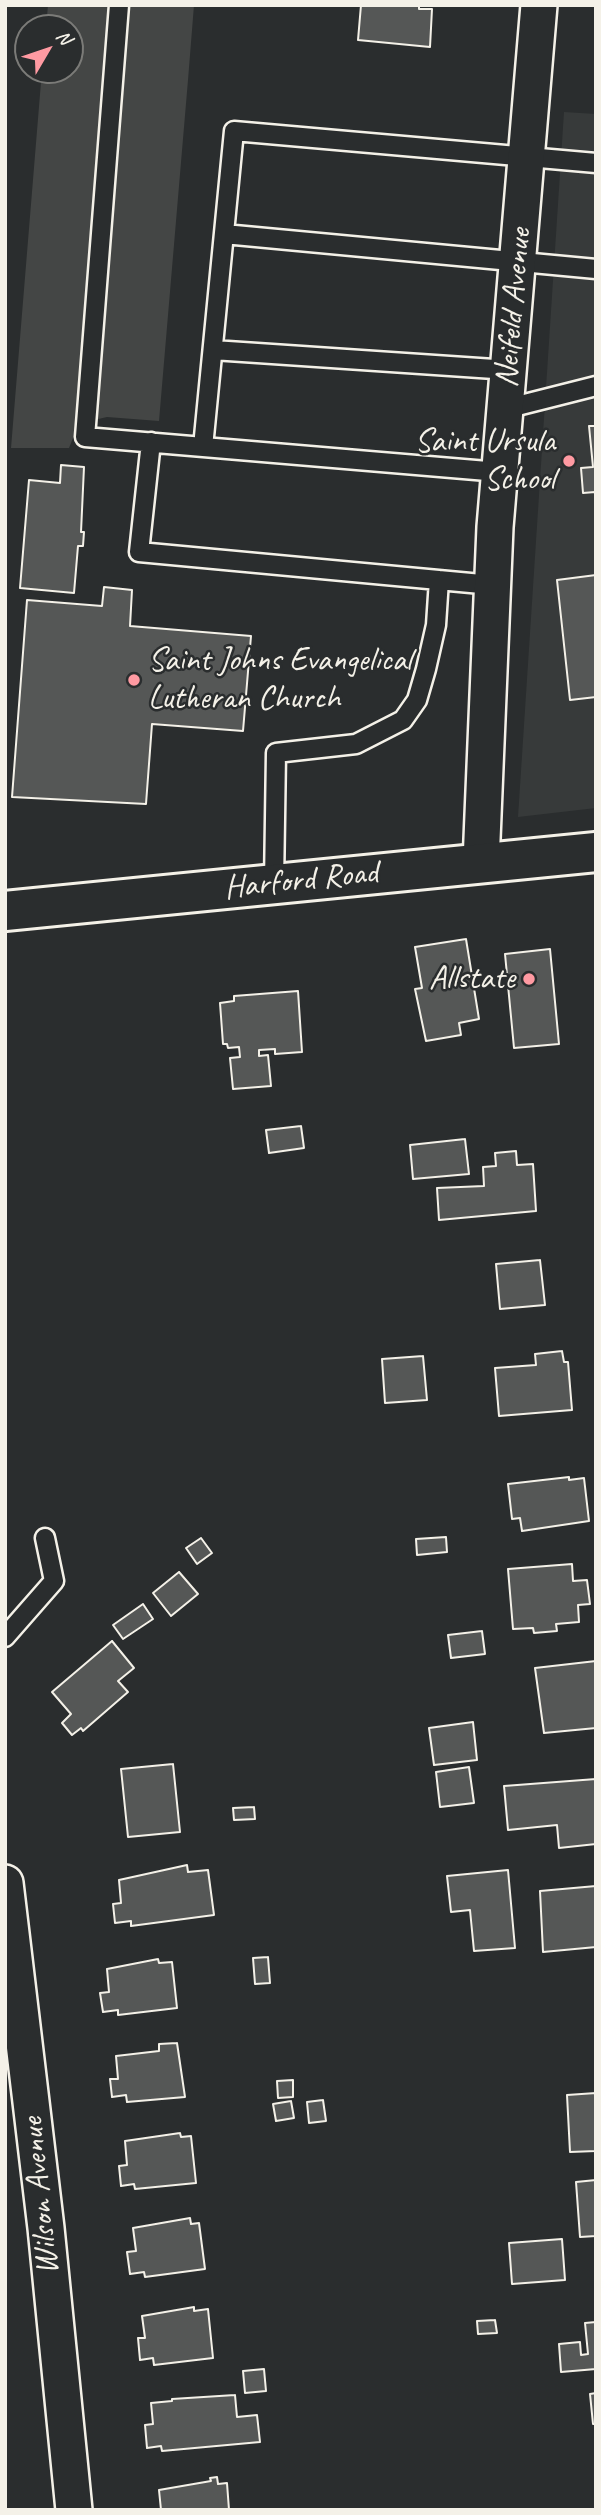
<!DOCTYPE html>
<html>
<head>
<meta charset="utf-8">
<style>
  body { margin:0 }
  #map { position:relative; width:601px; height:2515px; overflow:hidden; background:#2a2d2e; font-family:Caveat,sans-serif }
  canvas { display:block }
  .frame { position:absolute; inset:0; border:7px solid #f4f1e8; pointer-events:none }
  .north { position:absolute; left:14px; top:14px; width:70px; height:70px; box-sizing:border-box; background:#2a2d2e; border:2px solid #7b7b78; border-radius:50%; rotate:51deg; font-size:19px; font-weight:700; line-height:28px; text-align:center; color:#f4f1e8 }
  .north::after { content:''; display:block; margin:auto; width:24px; height:32px; background:#ff9aa2; clip-path:polygon(50% 0,100% 100%,50% 72%,0 100%) }
</style>
</head>
<body>
<div id="map">
<canvas width="601" height="2515"></canvas>
<div class="frame"></div>
<div class="north">N</div>
</div>
<script>
const g = document.querySelector('canvas').getContext('2d');
g.lineJoin = 'round';
function fillPath(path, color) { g.fillStyle = color; g.fill(path, 'evenodd'); }
const toPath = rows => new Path2D(rows.map(r => 'M' + r).join(''));
function stroke(path, color, width, dash) { g.strokeStyle = color; g.lineWidth = width; g.lineCap = dash ? 'butt' : 'round'; g.setLineDash(dash || []); g.stroke(path); }
function write(font, color, halo, rows, align = 'center') {
  g.font = font + ' Caveat,sans-serif'; g.lineWidth = 5; g.setLineDash([]); g.textBaseline = 'middle'; g.strokeStyle = halo; g.fillStyle = color; for (const [text, x, y, turn = 0] of rows) {
    g.save(); g.translate(x, y); g.rotate((+turn || 0) * Math.PI / 180); g.textAlign = isNaN(turn) ? turn : align; if (halo) g.strokeText(text, 0, 0); g.fillText(text, 0, 0); g.restore();
  }
}
fillPath(toPath([
  [564,112,596,114,596,808,518,817]
]), '#373a3a');
fillPath(toPath([
  [48,5,194,5,188,80,159,421,107,417,94,420,75,433,69,448,11,448,42,70,70,70,70,28,46,28]
]), '#444645');
const building = toPath([
  [361,5,419,5,419,9,432,9,430,47,358,40,361,5],
  [589,426,596,426,596,495,595,492,583,493,581,468,593,467,589,426],
  [61,465,84,467,81,532,84,532,83,546,78,546,74,593,20,588,29,480,60,483,61,465],
  [596,575,596,697,570,700,557,580,596,575],
  [104,587,132,590,130,626,251,636,243,731,152,724,146,804,12,797,27,600,102,606,104,587],
  [466,939,479,1019,459,1023,461,1035,426,1041,415,989,422,988,415,947,466,939],
  [550,949,559,1044,514,1048,505,954,550,949],
  [298,991,302,1052,275,1054,275,1049,259,1050,259,1056,268,1055,271,1086,233,1089,230,1058,240,1057,239,1047,228,1048,227,1044,223,1044,220,1003,234,1001,234,996,298,991],
  [301,1126,304,1148,269,1153,266,1130,301,1126],
  [465,1139,469,1174,413,1179,410,1145,465,1139],
  [516,1151,517,1165,533,1164,536,1211,439,1220,437,1188,484,1186,483,1167,496,1166,495,1153,516,1151],
  [540,1260,545,1305,500,1309,496,1264,540,1260],
  [562,1351,564,1362,568,1362,572,1410,499,1416,495,1368,536,1365,535,1354,562,1351],
  [423,1356,427,1400,385,1403,382,1359,423,1356],
  [569,1477,569,1480,584,1478,589,1521,522,1531,520,1518,512,1519,508,1484,569,1477],
  [446,1537,447,1552,417,1555,416,1539,446,1537],
  [201,1538,212,1553,197,1564,186,1548,201,1538],
  [572,1564,573,1581,587,1580,590,1604,578,1605,579,1622,556,1624,557,1631,534,1633,533,1628,513,1629,508,1569,572,1564],
  [179,1572,198,1594,171,1616,153,1593,179,1572],
  [143,1604,153,1619,123,1639,113,1625,143,1604],
  [482,1631,485,1654,451,1658,448,1635,482,1631],
  [112,1641,134,1668,118,1681,128,1692,83,1731,81,1728,72,1735,62,1723,71,1714,52,1692,112,1641],
  [596,1661,596,1728,544,1733,535,1668,596,1661],
  [473,1722,477,1760,434,1765,429,1728,473,1722],
  [173,1764,180,1832,128,1837,121,1769,173,1764],
  [469,1767,474,1803,440,1807,436,1772,469,1767],
  [596,1779,596,1844,559,1848,557,1825,508,1830,504,1786,596,1779],
  [254,1807,255,1819,234,1820,233,1808,254,1807],
  [187,1865,188,1872,208,1870,214,1915,131,1926,131,1921,115,1923,113,1904,121,1903,119,1880,187,1865],
  [508,1870,515,1948,474,1951,470,1910,451,1912,447,1876,508,1870],
  [596,1886,596,1947,543,1952,540,1891,596,1886],
  [268,1957,270,1983,255,1984,253,1958,268,1957],
  [158,1959,159,1963,172,1962,177,2008,118,2015,118,2010,103,2012,100,1993,109,1992,107,1969,158,1959],
  [177,2043,185,2097,127,2102,126,2095,112,2097,110,2079,118,2079,116,2056,159,2051,159,2044,177,2043],
  [293,2080,293,2097,278,2098,277,2081,293,2080],
  [596,2093,596,2151,570,2152,567,2095,596,2093],
  [323,2100,326,2121,309,2123,307,2102,323,2100],
  [291,2101,294,2118,276,2121,273,2104,291,2101],
  [180,2133,181,2137,191,2136,196,2183,135,2189,134,2184,121,2186,119,2166,127,2165,125,2141,180,2133],
  [596,2180,596,2236,580,2237,576,2182,596,2180],
  [190,2218,191,2224,199,2223,205,2269,145,2277,144,2272,130,2274,127,2252,136,2251,133,2228,190,2218],
  [562,2239,565,2280,512,2284,509,2243,562,2239],
  [194,2307,194,2311,208,2309,213,2358,154,2365,153,2358,140,2360,138,2338,145,2338,142,2316,194,2307],
  [495,2320,497,2333,478,2334,477,2321,495,2320],
  [596,2322,596,2369,561,2372,559,2344,580,2342,581,2355,588,2354,585,2323,596,2322],
  [264,2369,266,2391,245,2393,243,2371,264,2369],
  [596,2393,596,2424,593,2424,590,2394,596,2393],
  [235,2395,237,2417,257,2415,260,2442,162,2451,161,2446,147,2448,145,2425,153,2424,151,2403,172,2401,172,2399,235,2395],
  [217,2477,218,2484,227,2483,229,2510,161,2510,159,2490,211,2481,210,2478,217,2477]
]);
fillPath(building, '#555756');
stroke(building, '#f4f1e8', 2);
const service = toPath([
  [119,5,85,437,499,472],
  [224,234,596,269],
  [213,350,509,370],
  [505,409,596,386],
  [151,442,139,552,492,585],
  [203,447,234,131,596,163],
  [274,884,276,753,356,744,403,720,417,700,426,669,436,625,439,580],
  [5,1637,54,1581,45,1538]
]);
const minor = toPath([
  [481,863,495,527,539,5],
  [5,1883,46,2228,74,2510]
]);
const primary = toPath([
  [5,911,596,852]
]);
stroke(service, '#f4f1e8', 23);
stroke(minor, '#f4f1e8', 40);
stroke(primary, '#f4f1e8', 44);
stroke(service, '#2a2d2e', 18);
stroke(minor, '#2a2d2e', 35);
stroke(primary, '#2a2d2e', 38);
for (const [x, y, r, color] of [
  [569,461,7,"#ff9aa2"],
  [134,680,7,"#ff9aa2"],
  [529,979,7,"#ff9aa2"]
]) { const dot = new Path2D(); dot.arc(x, y, r, 0, 2 * Math.PI); g.fillStyle = color; g.fill(dot); stroke(dot, '#2a2d2e', 2.5); }
write('33px', '#f4f1e8', '#2a2d2e', [
  ["Neifeld Avenue",514,308,-85],
  ["Harford Road",301,881,-6],
  ["Wilson Avenue",41,2196,-96]
]);
write('33px', '#f4f1e8', '#2a2d2e', [
  ["Saint Ursula",555,442],
  ["School",555,480],
  ["Saint Johns Evangelical",148,661,"left"],
  ["Lutheran Church",148,699,"left"],
  ["Allstate",515,979]
], 'right');
</script>
</body>
</html>
